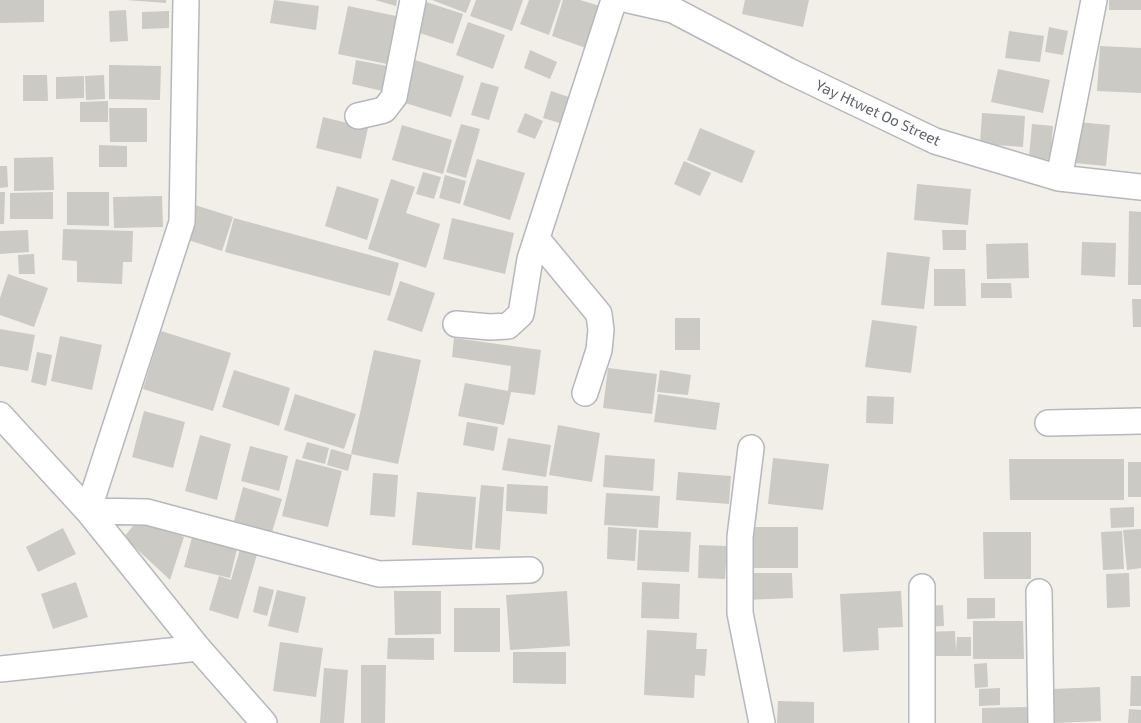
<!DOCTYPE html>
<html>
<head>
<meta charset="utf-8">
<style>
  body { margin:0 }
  canvas { display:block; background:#f1efe8 }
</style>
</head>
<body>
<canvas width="1141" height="723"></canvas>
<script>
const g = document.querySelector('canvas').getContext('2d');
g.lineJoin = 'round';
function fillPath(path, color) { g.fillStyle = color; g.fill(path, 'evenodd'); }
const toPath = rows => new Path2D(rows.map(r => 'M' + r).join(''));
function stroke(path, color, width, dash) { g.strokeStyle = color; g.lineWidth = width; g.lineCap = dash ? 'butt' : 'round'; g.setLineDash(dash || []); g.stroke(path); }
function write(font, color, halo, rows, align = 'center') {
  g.font = font + ' "Exo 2",sans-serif'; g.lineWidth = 4.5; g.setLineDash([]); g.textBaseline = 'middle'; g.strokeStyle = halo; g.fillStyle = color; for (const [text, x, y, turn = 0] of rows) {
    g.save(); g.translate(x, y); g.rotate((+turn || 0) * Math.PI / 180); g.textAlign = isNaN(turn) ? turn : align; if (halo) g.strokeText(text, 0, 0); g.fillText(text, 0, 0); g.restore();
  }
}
fillPath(toPath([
  [0,0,44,0,44,22,0,23],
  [126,0,166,0,166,3],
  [274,0,319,6,316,30,270,23],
  [375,0,397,0,396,6],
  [420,0,463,14,453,44,408,29],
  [432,0,471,0,466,13],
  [476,0,523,0,512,31,470,16],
  [529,0,561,0,549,35,520,24],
  [563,0,580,0,600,6,586,48,552,36],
  [745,0,809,0,803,27,742,14],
  [1109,0,1141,0,1141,10,1109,10],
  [348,6,396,16,387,64,338,54],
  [126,10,128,41,110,42,109,11],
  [169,11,169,28,142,29,142,12],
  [468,22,505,35,493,69,456,55],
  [1049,27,1068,31,1063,55,1045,52],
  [1009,31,1044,36,1040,62,1005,58],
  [1100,46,1141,48,1141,93,1097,91],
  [530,50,557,62,550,79,524,68],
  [356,60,392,67,387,92,352,84],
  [415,60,464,76,451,117,402,102],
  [109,65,161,66,160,100,109,99],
  [998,69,1050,80,1043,113,991,102],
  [23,75,47,75,48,101,23,101],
  [104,75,105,99,86,100,85,76],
  [84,76,84,98,56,99,56,77],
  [481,82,499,87,489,120,471,115],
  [551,91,572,98,563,124,543,118],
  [108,101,108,122,80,122,80,102],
  [109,108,147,108,147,142,110,142],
  [525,113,543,121,535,139,517,132],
  [982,113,1025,116,1023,147,980,144],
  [323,117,368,128,361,159,316,148],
  [1077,122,1110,125,1106,166,1074,163],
  [461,124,480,129,466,178,446,172],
  [1032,124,1053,126,1050,160,1029,157],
  [402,125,452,140,443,174,392,160],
  [700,128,755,151,742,183,687,160],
  [99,145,127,146,127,167,99,167],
  [53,157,54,190,14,191,14,158],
  [477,159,525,173,510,220,463,205],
  [684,161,711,173,700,196,674,184],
  [0,166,7,166,8,187,0,188],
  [423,172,441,177,434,199,416,194],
  [445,175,466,181,460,204,439,198],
  [391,179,415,187,406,213,440,224,426,268,368,249],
  [917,184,971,189,968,225,914,220],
  [337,186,379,199,367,240,325,226],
  [0,192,5,192,4,224,0,224],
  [53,192,53,219,10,219,10,193],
  [67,192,109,192,109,226,67,225],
  [162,196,163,227,114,228,113,197],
  [195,205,233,217,222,251,185,239],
  [1129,211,1141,212,1141,285,1128,285],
  [234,218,399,263,390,296,225,252],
  [452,218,514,233,505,274,443,259],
  [63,229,133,231,132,262,123,262,122,284,77,282,77,261,62,260],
  [28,230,29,252,0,254,0,231],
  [942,230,966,230,966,250,943,250],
  [1082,242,1116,243,1115,277,1081,275],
  [1028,243,1029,278,987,279,986,244],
  [887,252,930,257,924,309,881,305],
  [34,254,35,274,19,274,18,255],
  [934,269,965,269,966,306,934,306],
  [8,274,48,288,34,327,0,315,0,298],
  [400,281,435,293,422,332,387,320],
  [981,283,1011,283,1012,298,981,298],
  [1132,299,1141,299,1141,327,1133,327],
  [675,318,700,318,700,350,675,350],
  [872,320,917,326,911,373,865,367],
  [0,329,35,335,28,371,0,366],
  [161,331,231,353,213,411,143,389],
  [60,336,102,345,92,390,51,381],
  [454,338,541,350,535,395,511,392,504,425,458,416,465,383,508,391,511,366,452,357],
  [374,350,421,360,398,464,351,454],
  [37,352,52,355,46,386,31,382],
  [608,368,657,374,652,414,603,408],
  [234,370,290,388,279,426,222,407],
  [660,370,691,375,688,395,657,392],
  [295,394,356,414,344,449,284,430],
  [658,394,720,403,716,430,654,422],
  [867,396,894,397,893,424,866,423],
  [144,411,185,422,173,468,132,457],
  [467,422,498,427,494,451,463,445],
  [558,425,600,433,592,482,549,475],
  [200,435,231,444,217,500,185,491],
  [508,438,551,445,546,477,502,470],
  [307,442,329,448,325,464,302,458],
  [250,446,288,456,279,491,241,481],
  [331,449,352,455,348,471,327,465],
  [605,455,655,459,653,491,603,487],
  [773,458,829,464,823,510,768,504],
  [296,459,342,471,328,527,282,516],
  [1009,459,1124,459,1124,500,1010,500],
  [1128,462,1141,462,1141,497,1128,497],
  [678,472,731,476,729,504,676,500],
  [373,473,398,475,395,517,370,515],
  [507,484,548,486,547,514,506,511],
  [481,485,504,487,500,550,475,548],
  [243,487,282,499,272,532,234,521],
  [417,492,476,497,472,550,412,545],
  [606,493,660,496,658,528,604,525],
  [1134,507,1134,527,1111,528,1110,508],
  [141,516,184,537,170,580,124,537],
  [608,527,637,529,635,561,607,559],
  [753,527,798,527,798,568,753,568],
  [63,528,76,554,38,572,26,547],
  [1141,529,1141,568,1127,570,1123,530],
  [194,530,239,541,230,578,184,567],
  [639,530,691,532,689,572,637,570],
  [1122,531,1124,569,1103,570,1101,532],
  [983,532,1031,532,1031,579,984,579],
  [699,545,727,546,725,579,698,578],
  [241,546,258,551,238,619,209,610,219,576,231,580],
  [746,573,792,573,793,598,746,600],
  [1129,573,1130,607,1107,608,1106,574],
  [76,582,88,617,53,629,41,594],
  [642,582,680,584,679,619,641,618],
  [259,586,274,590,267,616,253,612],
  [277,590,306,597,298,633,268,626],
  [394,591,441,591,441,634,395,635],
  [567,591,570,646,510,650,506,595],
  [901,591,903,627,878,628,879,650,843,652,840,594],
  [967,598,995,598,995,618,967,619],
  [943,605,944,626,923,627,922,606],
  [454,608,500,608,500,652,454,652],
  [973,621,1023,621,1024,659,973,659],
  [647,630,697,633,696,649,707,649,705,676,695,675,694,698,644,695],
  [955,631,956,651,957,637,971,637,971,656,923,656,922,632],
  [388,638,434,638,434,660,387,659],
  [280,642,323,648,316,697,273,691],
  [513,652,566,652,566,684,513,683],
  [987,663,988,687,975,688,974,664],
  [361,665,386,665,385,723,361,723],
  [324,668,348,670,344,723,320,723],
  [1131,676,1141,676,1141,706,1130,706],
  [1100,687,1101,721,1054,723,1053,689],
  [1000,688,1000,705,979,706,979,689],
  [778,701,814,702,814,723,777,723],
  [1027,707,1027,723,982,723,982,708],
  [1129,709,1141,710,1141,723,1128,723]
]), '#cccac5');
const street = toPath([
  [186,0,182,222,88,511,147,512,379,574,530,570],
  [629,0,673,10,789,71,935,141,1059,178,1141,187],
  [358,116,384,110,394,97,413,0],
  [1059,178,1094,0],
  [537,239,599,314,601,330,599,350,585,393],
  [456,324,490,327,508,326,521,314,530,259,614,0],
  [0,415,88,511,198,648,264,723],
  [1048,423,1141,421],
  [751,448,740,537,740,613,762,723],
  [1039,592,1041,723],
  [0,669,198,648],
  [922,723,922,587]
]);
stroke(street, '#b5b8bc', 28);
stroke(street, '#fff', 25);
write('15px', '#5f6368', '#fff', [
  ["Yay Htwet Oo Street",878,113,25]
]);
</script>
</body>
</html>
